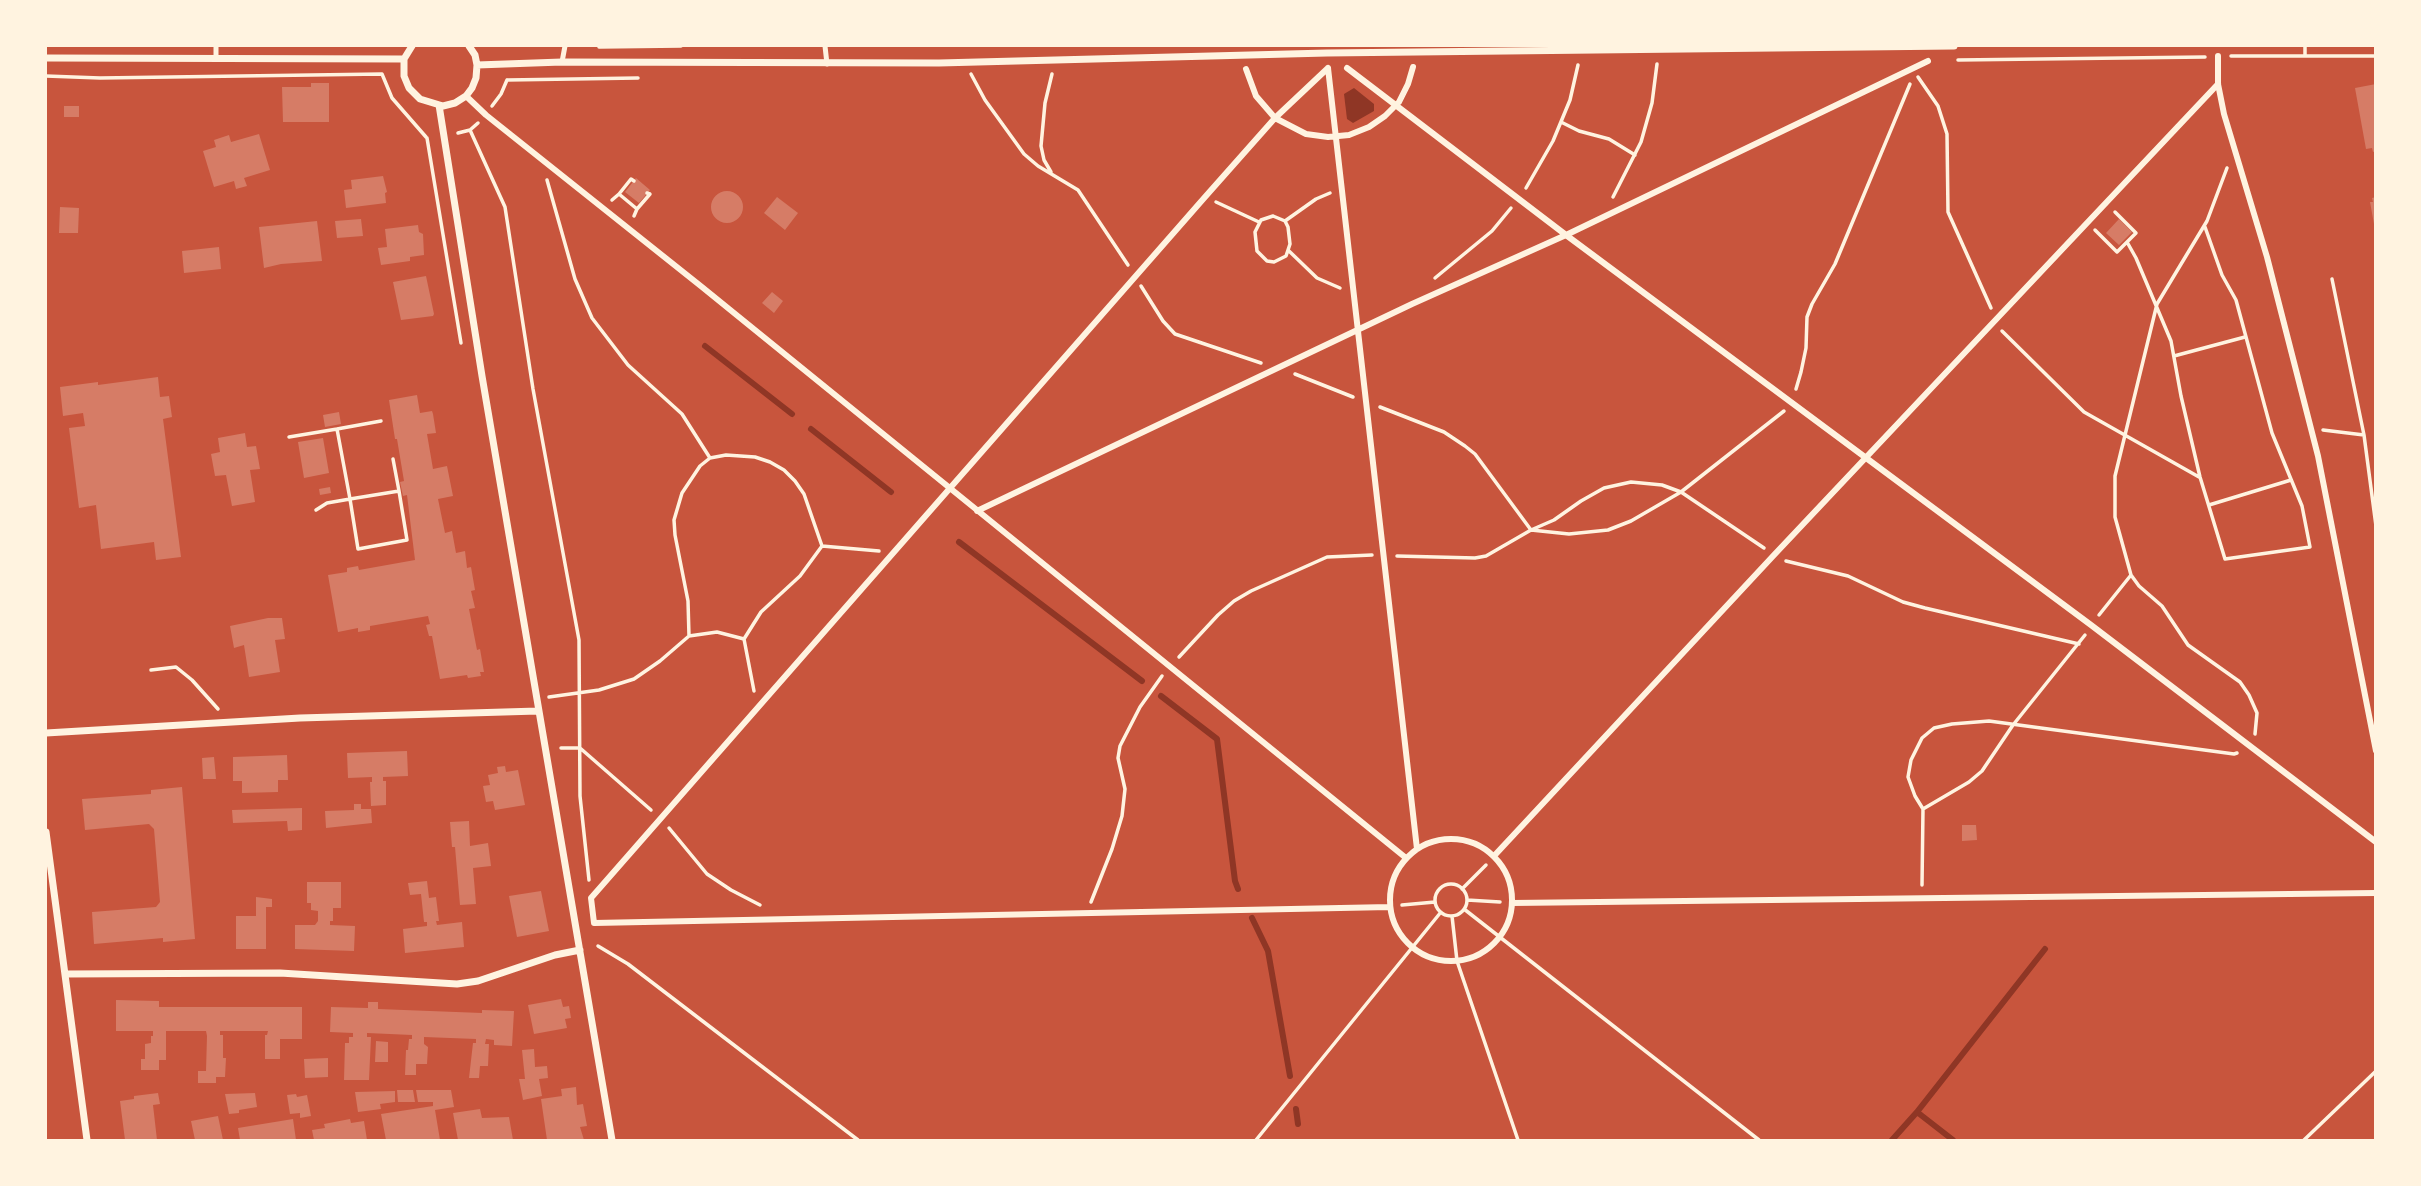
<!DOCTYPE html>
<html>
<head>
<meta charset="utf-8">
<style>
  body { margin:0 }
  #map { position:relative; width:2421px; height:1186px; overflow:hidden; background:#c8553d; font-family:"DM Sans",sans-serif }
  canvas { display:block }
  .frame { position:absolute; inset:0; border:47px solid #fff3e0; pointer-events:none }
</style>
</head>
<body>
<div id="map">
<canvas width="2421" height="1186"></canvas>
<div class="frame"></div>
</div>
<script>
const g = document.querySelector('canvas').getContext('2d');
g.lineJoin = 'round';
function fillPath(path, color) { g.fillStyle = color; g.fill(path, 'evenodd'); }
const toPath = rows => new Path2D(rows.map(r => 'M' + r).join(''));
function stroke(path, color, width, dash) { g.strokeStyle = color; g.lineWidth = width; g.lineCap = dash ? 'butt' : 'round'; g.setLineDash(dash || []); g.stroke(path); }
fillPath(toPath([
  [1354,88,1374,104,1374,111,1353,123,1347,119,1344,94]
]), '#8f3625');
stroke(toPath([
  [705,346,792,414],
  [811,429,891,492],
  [959,542,1142,681],
  [1161,696,1217,739,1235,881,1238,889],
  [1252,918,1268,951,1290,1076],
  [1296,1109,1298,1124],
  [1917,1112,2045,949],
  [1892,1140,1917,1112,1953,1140]
]), '#8f3625', 6);
fillPath(toPath([
  [311,83,329,83,329,122,283,122,282,87,311,87],
  [2376,84,2376,151,2373,152,2372,148,2366,149,2355,88],
  [64,106,79,106,79,117,64,117],
  [259,134,270,170,244,178,247,186,236,189,234,181,214,187,203,151,216,147,214,140,229,135,231,142],
  [383,176,387,192,385,193,386,203,346,208,344,190,352,189,351,180],
  [636,178,650,190,639,203,625,192],
  '711 207a16 16 0 1 1 32 0a16 16 0 1 1-32 0Z',
  [777,197,798,213,785,230,764,213],
  [2376,197,2376,224,2374,224,2370,202,2373,202,2372,198],
  [60,207,79,208,78,233,59,233],
  [361,219,363,236,337,238,335,221],
  [2119,219,2132,232,2119,245,2106,233],
  [317,221,322,261,281,264,264,268,259,227],
  [418,225,419,232,423,234,424,255,410,257,410,261,381,265,378,248,387,247,385,229],
  [219,247,221,269,184,273,182,251],
  [426,276,434,314,433,316,401,320,393,282],
  [772,292,783,301,774,313,762,303],
  [158,377,160,397,169,396,172,417,163,419,181,557,156,560,154,542,101,549,96,505,79,508,69,428,85,426,83,413,63,416,60,387,98,382,98,385],
  [417,395,420,413,432,411,433,414,436,433,427,434,433,469,447,466,453,496,438,499,445,533,452,531,456,553,465,551,467,568,471,567,475,590,471,591,475,608,469,609,477,650,480,649,484,672,480,672,481,676,468,678,467,675,440,679,432,636,429,636,426,625,430,624,428,616,370,626,370,630,358,632,358,628,338,632,328,575,347,572,347,568,358,566,359,570,415,560,407,495,403,496,400,482,404,481,397,439,395,439,389,400],
  [339,412,341,424,325,427,323,415],
  [245,433,247,447,256,446,260,469,250,470,255,502,232,506,226,475,215,476,211,454,220,452,218,438],
  [323,438,329,473,304,478,298,442],
  [330,487,331,493,320,495,319,489],
  [268,618,282,618,285,639,275,640,280,672,249,677,244,645,234,648,230,626],
  [407,751,408,776,383,777,383,781,386,781,386,805,371,806,370,782,372,782,372,777,348,778,347,753],
  [287,755,288,780,278,780,278,792,242,793,242,781,233,781,233,757],
  [214,757,216,779,203,779,202,758],
  [505,766,506,772,518,770,525,805,495,810,493,801,486,802,483,786,490,785,488,775,498,773,497,767],
  [182,787,195,939,163,942,163,938,94,944,92,912,156,907,160,902,154,829,149,824,85,830,82,799,151,794,151,790],
  [354,804,361,804,361,809,371,809,372,823,326,828,325,811,354,810],
  [302,808,302,830,288,831,287,821,233,823,232,810],
  [469,821,470,846,488,843,491,866,473,868,476,904,460,905,455,847,452,847,450,822],
  [1962,825,1976,825,1977,840,1962,841],
  [427,881,429,898,436,897,439,921,436,921,437,925,462,922,464,947,405,953,403,929,427,926,427,922,424,922,421,894,410,895,408,883],
  [307,882,341,882,341,908,333,908,333,921,330,921,330,925,355,926,354,951,295,949,295,925,315,925,318,921,318,911,311,910,311,903,307,903],
  [541,891,549,931,517,937,509,896],
  [256,897,272,899,272,907,266,907,266,949,236,949,236,916,256,916],
  [561,999,563,1007,569,1006,571,1018,565,1019,567,1028,534,1034,528,1005],
  [116,1000,159,1001,159,1007,302,1007,302,1039,280,1039,280,1059,265,1059,265,1035,267,1035,268,1031,220,1031,220,1035,223,1035,223,1058,226,1058,225,1077,216,1077,216,1083,198,1083,198,1071,206,1071,207,1036,206,1031,166,1031,166,1060,159,1060,159,1070,141,1070,141,1059,145,1059,145,1044,151,1043,151,1036,153,1036,153,1031,116,1031],
  [368,1002,378,1002,378,1009,482,1013,482,1010,514,1011,512,1046,494,1045,494,1040,486,1039,485,1044,489,1044,488,1066,480,1066,479,1078,469,1078,473,1043,476,1043,476,1039,424,1037,424,1044,428,1047,427,1064,416,1064,416,1075,405,1075,406,1050,408,1050,409,1039,412,1039,412,1035,367,1033,367,1037,371,1037,369,1080,344,1080,345,1043,349,1043,349,1037,353,1037,353,1033,330,1032,331,1007,368,1008],
  [376,1041,388,1042,388,1062,375,1062],
  [534,1049,535,1067,547,1066,548,1078,539,1079,542,1096,523,1100,519,1079,525,1079,522,1050],
  [328,1058,328,1077,305,1078,304,1059],
  [576,1087,577,1105,583,1104,587,1126,580,1127,584,1140,547,1140,541,1099,562,1096,561,1089],
  [397,1090,413,1090,415,1102,398,1102],
  [416,1090,451,1090,454,1107,435,1110,440,1140,386,1140,381,1114,433,1106,433,1102,418,1102],
  [395,1091,395,1102,380,1104,381,1109,358,1112,355,1092],
  [158,1093,160,1104,153,1105,157,1140,125,1140,120,1101,134,1099,134,1096],
  [255,1093,257,1107,239,1110,239,1113,229,1114,225,1094],
  [296,1094,297,1097,307,1095,311,1116,300,1118,300,1113,290,1114,287,1095],
  [480,1109,482,1118,509,1117,513,1140,458,1140,453,1113],
  [218,1116,223,1140,195,1140,191,1121],
  [293,1119,296,1140,240,1140,238,1128],
  [350,1119,351,1123,364,1121,367,1140,314,1140,312,1130,325,1128,324,1124]
]), '#d67c66');
stroke(toPath([
  [2305,46,2305,56],
  [599,47,681,46],
  [2231,56,2376,56],
  [1958,60,2205,57],
  [971,74,985,100,1024,154,1038,166,1078,190,1128,265],
  [46,76,100,78,382,74,392,98,426,137],
  [1918,77,1938,106,1947,134,1948,212,1991,308],
  [507,80,638,78],
  [492,106,501,94,507,80],
  [1561,122,1579,131,1609,139,1635,155],
  [470,130,505,207,533,389,579,640,580,796,589,880],
  [458,133,470,130,478,123],
  [427,138,461,343],
  [2227,168,2207,221,2157,304,2115,476,2115,517,2131,575,2139,586,2162,606,2188,645,2240,682,2249,695,2257,713,2255,734],
  [1051,172,1044,160,1041,146,1045,103,1052,74],
  [547,180,575,279,592,318,628,365,682,414,710,458],
  [1526,188,1553,141,1570,100,1578,65],
  [619,194,631,179,634,181],
  [1613,197,1641,142,1652,103,1657,64],
  [612,200,619,194,637,209,634,216],
  [1216,202,1259,222],
  [637,209,650,194,647,193],
  [1273,216,1285,221,1288,227,1290,244,1286,256,1274,262,1267,261,1257,251,1255,232,1261,220,1273,216],
  [1285,221,1316,199,1330,193],
  [2095,230,2117,252,2136,233,2115,212],
  [2127,242,2136,258,2171,341,2181,396,2200,477,2225,559,2310,547,2302,506,2272,433,2236,300,2222,275,2205,227],
  [1289,251,1317,278,1340,288],
  [1435,278,1492,231,1511,208],
  [2332,279,2364,435,2376,526],
  [1141,286,1163,321,1175,334,1261,363],
  [2002,331,2084,412,2199,477],
  [2174,356,2245,337],
  [1295,374,1353,397],
  [1796,389,1801,372,1806,348,1807,317,1812,304,1835,264,1910,84],
  [1380,407,1444,432,1465,446,1475,454,1531,530,1569,534,1608,530,1631,521,1681,492,1784,411],
  [337,429,381,421],
  [2323,430,2364,435],
  [289,437,337,429,350,499,358,549,407,540,399,491,350,499,327,503,316,510],
  [393,459,399,491],
  [2209,505,2291,480],
  [822,546,879,551],
  [1397,556,1475,558,1486,556,1531,530,1554,520,1581,501,1604,488,1631,482,1662,485,1681,492,1764,548],
  [1786,561,1848,576,1903,602,1925,608,2079,644],
  [2099,615,2131,575],
  [744,639,717,632,689,636,688,601,675,535,674,520,682,493,700,466,710,458,726,455,755,457,770,462,784,470,795,481,804,494,822,546,800,576,761,612,744,639,754,691],
  [1179,657,1218,615,1234,601,1251,591,1327,557,1372,555],
  [151,670,176,667,192,680,218,709],
  [549,697,599,690,634,679,660,661,689,636],
  [561,748,580,748,651,810],
  [1923,809,1969,782,1982,771,2013,725,2085,635],
  [669,828,707,874,731,890,760,905],
  '1435 900a16 16 0 1 1 32 0a16 16 0 1 1-32 0Z',
  [1922,885,1923,809,1915,796,1908,777,1911,760,1922,738,1934,728,1952,724,1989,721,2234,754,2237,753],
  [1462,889,1486,865],
  [1467,900,1500,902],
  [1091,902,1112,849,1122,816,1125,789,1118,758,1120,746,1140,707,1162,676],
  [1402,905,1435,902],
  [1464,909,1759,1140],
  [1452,916,1457,961,1518,1140],
  [598,946,628,964,858,1140],
  [1256,1140,1441,912],
  [2304,1140,2376,1071]
]), '#fff3e0', 3.5);
stroke(toPath([
  [216,46,216,58],
  [825,46,827,64],
  [562,62,565,46]
]), '#fff3e0', 5);
stroke(toPath([
  [2218,56,2218,84,2224,114,2267,257,2318,456,2376,751],
  [1328,68,1275,118,1205,197,591,898,594,923,1390,907],
  [1328,68,1417,849],
  [1347,68,1566,235,2091,625,2376,842],
  [1246,69,1256,96,1275,118,1306,134,1328,137,1349,135,1369,127,1385,116,1399,102,1408,84,1413,67],
  [466,96,486,115,702,287,1406,858],
  [977,511,1412,304,1566,235,1928,61],
  '1390 900a61 61 0 1 1 122 0a61 61 0 1 1-122 0Z',
  [1494,856,1774,555,2218,84],
  [1512,903,2376,893]
]), '#fff3e0', 6);
stroke(toPath([
  [412,46,404,59,404,76,409,88,420,99,443,106,455,103,466,96,472,88,476,78,477,65,475,55,469,46],
  [46,58,404,59],
  [477,65,562,62,939,63,1327,53,1954,46],
  [439,105,482,376,612,1140],
  [46,733,300,718,538,711],
  [46,832,87,1140],
  [66,974,280,973,457,984,478,981,555,955,580,950]
]), '#fff3e0', 7);
</script>
</body>
</html>
